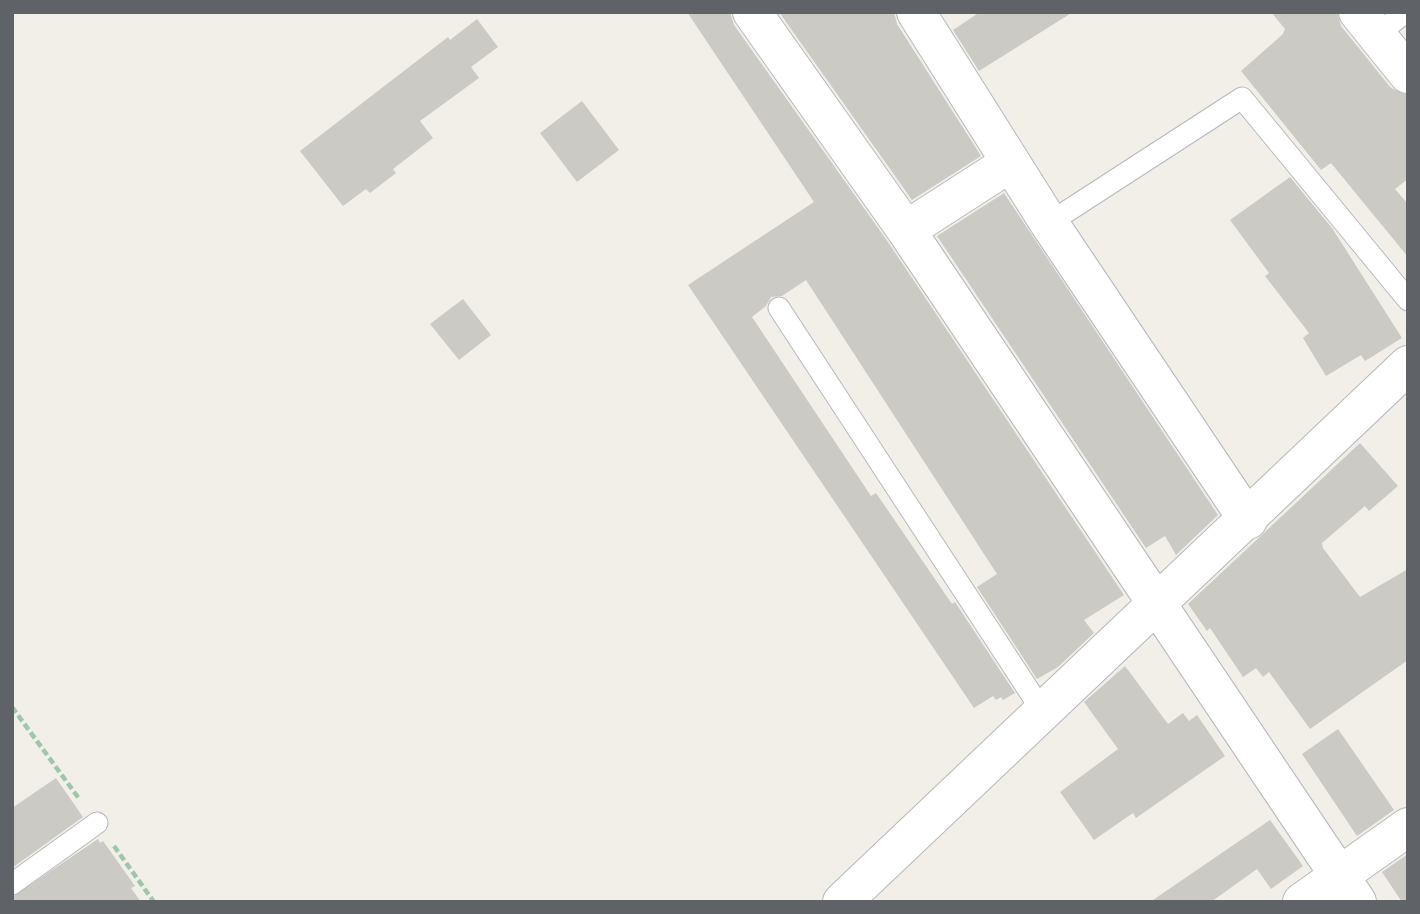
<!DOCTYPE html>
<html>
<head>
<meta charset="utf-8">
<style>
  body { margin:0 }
  #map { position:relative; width:1420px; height:914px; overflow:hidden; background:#f1efe8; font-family:Inter,sans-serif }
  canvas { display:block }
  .frame { position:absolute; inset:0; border:14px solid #5f6368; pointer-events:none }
</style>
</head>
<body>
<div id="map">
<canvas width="1420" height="914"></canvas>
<div class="frame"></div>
</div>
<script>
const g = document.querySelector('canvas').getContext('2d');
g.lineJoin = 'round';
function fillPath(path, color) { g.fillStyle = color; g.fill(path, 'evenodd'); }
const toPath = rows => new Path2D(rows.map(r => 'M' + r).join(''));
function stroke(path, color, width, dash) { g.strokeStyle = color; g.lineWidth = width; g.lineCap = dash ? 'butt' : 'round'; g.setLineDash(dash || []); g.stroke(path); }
fillPath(toPath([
  [687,12,730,12,734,25,888,242,1124,595,1084,620,1094,633,1058,667,1037,679,977,587,997,574,806,280,782,296,771,297,766,306,752,317,871,496,876,493,952,604,955,602,1015,693,1003,700,1001,697,996,700,993,696,974,708,688,285,814,202],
  [779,12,894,12,897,24,981,156,912,200],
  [980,12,1073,12,979,71,953,30],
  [1271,12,1337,12,1341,26,1391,88,1408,95,1408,179,1395,189,1408,204,1408,257,1331,163,1321,170,1241,71,1283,34,1285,29],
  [477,19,498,47,471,67,479,78,420,121,433,138,393,169,396,173,370,193,366,189,343,206,300,151,448,37,450,40],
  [582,101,619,150,577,182,540,133],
  [1290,177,1332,228,1402,338,1365,361,1361,355,1326,376,1303,338,1309,333,1265,276,1269,273,1230,220],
  [1004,193,1218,515,1176,555,1165,536,1146,548,937,236],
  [463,299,491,335,459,360,430,324],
  [1360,443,1398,486,1369,511,1365,506,1322,543,1323,548,1360,597,1408,569,1408,660,1310,729,1269,672,1263,677,1256,668,1243,677,1210,628,1207,631,1188,604],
  [1125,666,1168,724,1183,713,1189,721,1197,715,1225,756,1136,818,1133,813,1094,840,1060,792,1118,749,1084,702],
  [1338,729,1394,810,1357,836,1302,754],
  [56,778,83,817,12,868,12,808],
  [1270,820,1303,866,1271,889,1257,869,1211,902,1150,902],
  [98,839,100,843,103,841,135,886,131,888,141,902,12,902,12,897],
  [1408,854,1408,902,1402,902,1382,872]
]), '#cccac5');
const service = toPath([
  [1376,35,1406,12],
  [1049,223,1242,98,1408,300],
  [779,308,1043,712],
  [12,884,97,823]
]);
const minor = toPath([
  [752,12,906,230],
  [916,12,1049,223,1248,520],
  [1358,12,1408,74],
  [1010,163,906,230,1357,902],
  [842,902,1408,365],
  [1302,902,1408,827]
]);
stroke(service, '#b5b8bc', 23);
stroke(minor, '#b5b8bc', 40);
stroke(toPath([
  [12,707,80,800],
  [114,846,154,902]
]), '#9cc7a9', 4.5, [7, 3.5]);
stroke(service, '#fff', 21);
stroke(minor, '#fff', 38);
</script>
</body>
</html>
